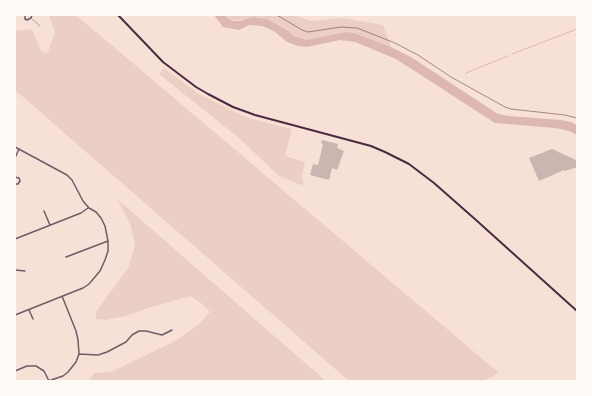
<!DOCTYPE html>
<html>
<head>
<meta charset="utf-8">
<style>
  body { margin:0 }
  #map { position:relative; width:592px; height:396px; overflow:hidden; background:#f7e1d7; font-family:Mulish,sans-serif }
  canvas { display:block }
  .frame { position:absolute; inset:0; border:16px solid #fffaf5; pointer-events:none }
</style>
</head>
<body>
<div id="map">
<canvas width="592" height="396"></canvas>
<div class="frame"></div>
</div>
<script>
const g = document.querySelector('canvas').getContext('2d');
g.lineJoin = 'round';
function fillPath(path, color) { g.fillStyle = color; g.fill(path, 'evenodd'); }
const toPath = rows => new Path2D(rows.map(r => 'M' + r).join(''));
function stroke(path, color, width, dash) { g.strokeStyle = color; g.lineWidth = width; g.lineCap = dash ? 'butt' : 'round'; g.setLineDash(dash || []); g.stroke(path); }
fillPath(toPath([
  [49,15,76,15,499,373,483,381,349,381,15,90,15,31,32,29,41,51,47,54,55,33],
  [224,15,293,15,311,21,342,18,366,22,383,25,391,47,354,33,347,32,307,40,293,36,290,32,260,17,232,21],
  [164,68,199,94,239,114,252,119,292,129,285,156,305,162,302,176,304,185,298,184,278,175,239,138,159,74],
  [117,199,326,381,89,381,94,373,111,372,177,340,199,324,210,312,201,303,190,296,148,308,126,316,105,320,96,319,96,312,128,268,135,245,130,223]
]), '#ebcfc5');
fillPath(toPath([
  [214,15,224,15,232,21,239,21,253,17,267,19,290,32,293,36,307,40,346,32,354,33,391,47,411,57,498,114,509,116,561,120,571,122,577,125,577,135,569,131,555,128,495,123,396,59,355,42,340,40,307,47,298,46,287,42,274,31,262,26,249,25,239,30,223,27]
]), '#dcb8b0');
stroke(toPath([
  [266,20,270,16],
  [512,54,577,29],
  [466,73,508,56]
]), '#dcb8b0', 1);
fillPath(toPath([
  [322,140,338,144,337,148,344,151,337,170,332,168,329,180,310,175,313,164,318,165,323,144,321,143],
  [552,149,576,160,577,167,565,171,564,170,539,181,529,158]
]), '#ccb4b1');
stroke(toPath([
  [277,15,302,30,308,32,341,27,357,28,395,43,418,55,451,77,505,107,511,109,565,115,577,118]
]), '#4a2c40', 0.5);
stroke(toPath([
  [32,19,40,26]
]), '#755966', 0.5);
stroke(toPath([
  [25,15,25,19,27,20,31,18,32,15],
  [15,147,67,175,72,180,83,201,89,208,96,212,101,218,105,226,108,241,108,251,105,260,100,271,89,284,83,288,15,315],
  [15,158,19,149],
  [15,177,19,178,20,181,18,184,15,184],
  [44,211,50,225],
  [15,239,81,213,88,208],
  [66,257,108,241],
  [15,270,25,271],
  [29,310,33,319],
  [79,354,98,355,107,352,126,342,132,335,139,331,146,331,162,335,172,330],
  [15,371,27,366,36,366,44,371,49,381],
  [48,381,63,376,68,372,76,362,79,354,78,340,76,331,62,296]
]), '#755966', 1.5);
stroke(toPath([
  [118,15,163,62,196,87,208,94,233,107,255,115,371,146,385,152,409,164,434,183,476,220,577,311]
]), '#4a2c40', 2);
</script>
</body>
</html>
